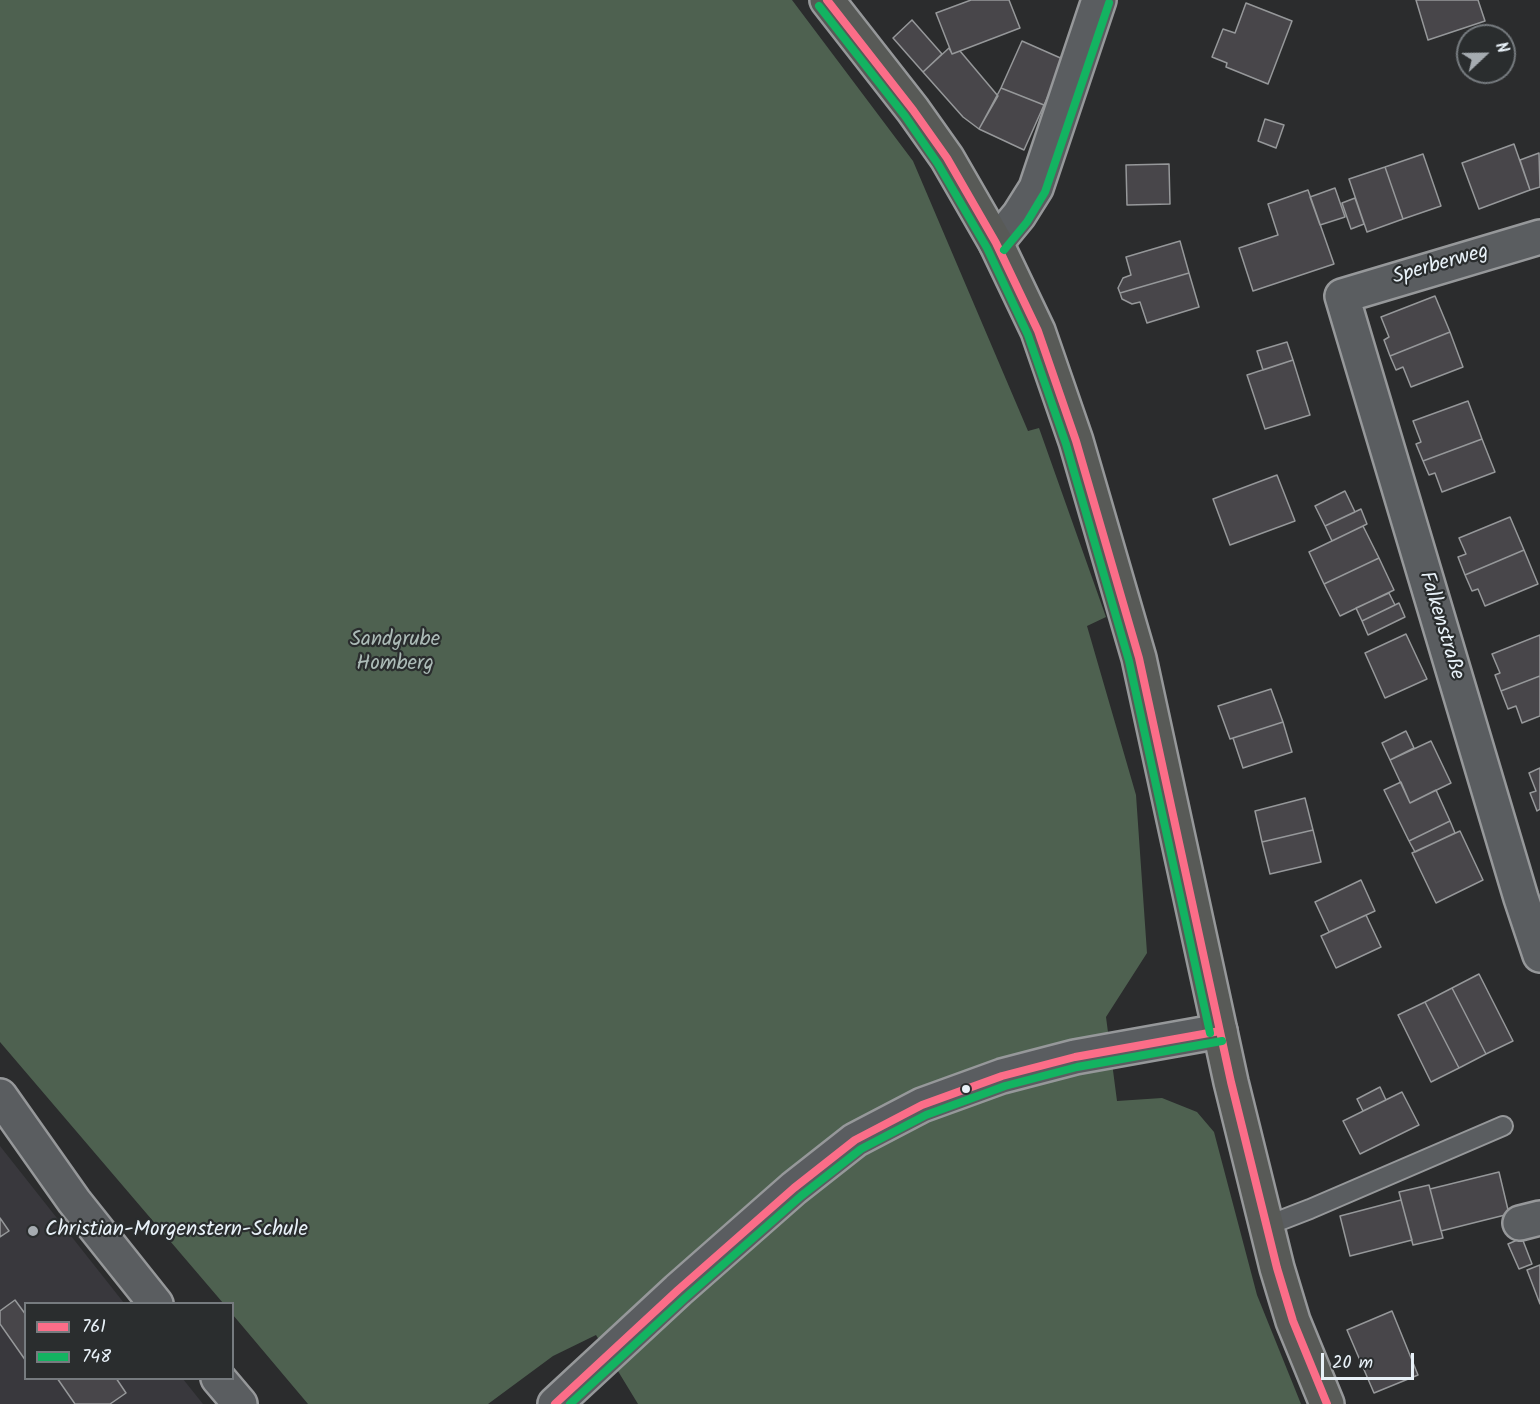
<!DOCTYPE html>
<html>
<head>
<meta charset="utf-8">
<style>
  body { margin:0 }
  #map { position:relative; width:1540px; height:1404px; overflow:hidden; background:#2b2c2d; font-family:Kalam,sans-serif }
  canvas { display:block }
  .legend { position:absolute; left:24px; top:1302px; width:210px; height:78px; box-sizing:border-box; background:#2a2d2e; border:2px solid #767b7f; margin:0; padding:8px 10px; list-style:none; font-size:18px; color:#e8f1f8 }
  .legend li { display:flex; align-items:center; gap:12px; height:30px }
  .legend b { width:30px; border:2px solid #767b7f }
  .north { position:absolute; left:1456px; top:24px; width:60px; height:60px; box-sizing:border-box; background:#2a2d2e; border:2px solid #767b7f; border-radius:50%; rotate:68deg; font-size:16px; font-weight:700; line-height:24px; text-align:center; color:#e8f1f8 }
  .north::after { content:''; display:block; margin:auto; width:21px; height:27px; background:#a6acb1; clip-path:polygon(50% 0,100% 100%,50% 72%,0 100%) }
  .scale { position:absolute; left:1321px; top:1353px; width:93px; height:27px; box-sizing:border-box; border:3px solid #e8f1f8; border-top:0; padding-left:8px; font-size:18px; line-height:21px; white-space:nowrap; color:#e8f1f8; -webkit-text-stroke:4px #2a2d2e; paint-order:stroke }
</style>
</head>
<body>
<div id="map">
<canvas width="1540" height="1404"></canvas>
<ul class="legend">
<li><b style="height:8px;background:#fb6d88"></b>761</li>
<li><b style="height:8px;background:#13b361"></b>748</li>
</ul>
<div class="north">N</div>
<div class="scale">20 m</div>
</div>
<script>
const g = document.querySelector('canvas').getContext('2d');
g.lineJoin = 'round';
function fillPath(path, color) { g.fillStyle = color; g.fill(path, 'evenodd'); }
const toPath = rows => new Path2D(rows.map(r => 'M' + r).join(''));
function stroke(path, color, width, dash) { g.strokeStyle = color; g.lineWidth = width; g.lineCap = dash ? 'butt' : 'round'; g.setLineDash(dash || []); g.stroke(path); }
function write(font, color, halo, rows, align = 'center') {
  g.font = font + ' Kalam,sans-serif'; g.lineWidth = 4.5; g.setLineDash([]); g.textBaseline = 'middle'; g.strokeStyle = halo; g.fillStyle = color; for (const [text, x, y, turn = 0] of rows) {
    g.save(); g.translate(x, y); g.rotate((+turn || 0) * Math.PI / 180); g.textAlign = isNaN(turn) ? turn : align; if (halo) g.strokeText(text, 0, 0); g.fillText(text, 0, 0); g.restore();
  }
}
fillPath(toPath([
  [0,1146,124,1303,26,1304,26,1378,183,1379,203,1404,0,1404]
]), '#39383d');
fillPath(toPath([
  [0,0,792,0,913,161,1028,431,1039,428,1106,617,1087,626,1136,795,1147,953,1106,1017,1117,1101,1162,1098,1197,1112,1214,1132,1257,1295,1301,1404,638,1404,596,1335,553,1356,488,1404,308,1404,233,1315,232,1304,223,1303,0,1042]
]), '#4e6150');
const building = toPath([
  [971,0,1009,0,1020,28,952,54,936,13,971,0],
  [1416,0,1478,0,1485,21,1428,40,1416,0],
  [1246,3,1292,21,1268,84,1226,67,1227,63,1212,57,1223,29,1235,33,1246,3],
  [912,20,942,54,923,72,893,38,912,20],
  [1022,41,1065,60,1044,105,1001,88,1022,41],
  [949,48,952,54,960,51,998,96,979,129,963,117,923,72,949,48],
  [1001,88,1044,105,1024,150,979,129,1001,88],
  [1265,119,1284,125,1276,148,1258,141,1265,119],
  [1514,144,1530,190,1479,209,1462,163,1514,144],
  [1539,153,1540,187,1530,190,1520,160,1539,153],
  [1423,154,1441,206,1403,219,1385,167,1423,154],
  [1169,164,1170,204,1127,205,1126,165,1169,164],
  [1385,167,1403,219,1367,232,1349,179,1385,167],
  [1335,188,1345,217,1320,225,1310,197,1335,188],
  [1308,190,1334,264,1253,291,1239,248,1278,235,1268,204,1308,190],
  [1355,198,1364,224,1351,229,1342,203,1355,198],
  [1180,241,1189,273,1120,293,1118,288,1123,278,1131,275,1126,257,1180,241],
  [1189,273,1199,307,1147,323,1140,302,1132,304,1122,299,1120,293,1189,273],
  [1435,296,1450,332,1390,356,1384,340,1389,337,1381,317,1435,296],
  [1450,332,1463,367,1411,387,1403,367,1396,370,1390,356,1450,332],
  [1287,342,1293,360,1263,370,1257,351,1287,342],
  [1293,360,1310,415,1265,429,1247,375,1293,360],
  [1468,401,1482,439,1423,461,1416,444,1421,442,1413,421,1468,401],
  [1482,439,1495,472,1442,492,1435,473,1429,475,1423,461,1482,439],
  [1277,475,1295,521,1230,545,1213,499,1277,475],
  [1345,491,1355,512,1325,526,1315,506,1345,491],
  [1361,509,1367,524,1332,541,1325,526,1361,509],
  [1510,517,1524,550,1465,575,1458,557,1466,554,1459,538,1510,517],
  [1363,526,1379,558,1324,584,1309,552,1363,526],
  [1524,550,1538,584,1485,606,1478,589,1472,591,1465,575,1524,550],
  [1379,558,1394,590,1340,616,1324,584,1379,558],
  [1389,593,1395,605,1362,621,1356,608,1389,593],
  [1399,603,1405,617,1368,635,1362,621,1399,603],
  [1406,634,1427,679,1385,698,1365,653,1406,634],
  [1540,635,1540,676,1501,691,1495,675,1500,673,1492,654,1540,635],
  [1540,676,1540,716,1522,723,1516,706,1508,709,1501,691,1540,676],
  [1271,689,1283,722,1230,739,1218,706,1271,689],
  [1283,722,1292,752,1243,768,1233,738,1283,722],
  [1406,731,1414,748,1390,760,1382,743,1406,731],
  [1431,741,1451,783,1410,803,1390,760,1431,741],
  [1540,768,1540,809,1537,811,1530,793,1536,791,1529,773,1540,768],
  [1401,782,1410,803,1436,790,1450,821,1409,841,1384,790,1401,782],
  [1305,798,1313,830,1262,842,1255,811,1305,798],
  [1450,821,1455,833,1415,852,1409,841,1450,821],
  [1313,830,1321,862,1270,874,1262,842,1313,830],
  [1460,831,1483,880,1436,903,1412,853,1460,831],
  [1361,880,1375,911,1329,932,1315,902,1361,880],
  [1366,915,1381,947,1336,968,1321,936,1366,915],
  [1479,974,1513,1041,1486,1054,1452,988,1479,974],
  [1452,988,1486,1054,1459,1068,1425,1002,1452,988],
  [1425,1002,1459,1068,1431,1082,1398,1015,1425,1002],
  [1380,1087,1386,1100,1363,1111,1357,1099,1380,1087],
  [1402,1092,1419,1125,1360,1154,1343,1121,1402,1092],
  [1499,1172,1509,1214,1441,1231,1430,1189,1499,1172],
  [1429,1185,1443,1238,1413,1245,1399,1192,1429,1185],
  [1401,1200,1412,1240,1350,1256,1340,1216,1401,1200],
  [0,1218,9,1231,0,1237,0,1218],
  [1522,1238,1532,1264,1519,1269,1508,1244,1522,1238],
  [1540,1265,1540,1304,1527,1270,1540,1265],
  [15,1300,26,1315,26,1361,0,1324,0,1311,15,1300],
  [1392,1311,1418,1375,1374,1393,1347,1330,1392,1311],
  [57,1378,116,1378,126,1393,110,1404,75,1404,57,1378]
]);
fillPath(building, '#48464a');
stroke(building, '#96989a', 1.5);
const lane = toPath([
  [1266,1226,1310,1209,1503,1126]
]);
const street = toPath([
  [1540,237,1342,296,1521,898,1540,955],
  [996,243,1019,215,1036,188,1099,0],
  [0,1096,74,1201,156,1304],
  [1520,1223,1540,1218],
  [218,1378,240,1404],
  [555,1404,678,1290,794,1188,855,1140,922,1105,1002,1076,1075,1057,1220,1031]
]);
const primary = toPath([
  [827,0,913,110,947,158,996,243,1038,331,1076,441,1139,658,1231,1082,1277,1268,1293,1321,1327,1404]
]);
stroke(lane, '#96989a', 22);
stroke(street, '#96989a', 38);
stroke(primary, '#96989a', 38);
stroke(lane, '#5a5d60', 18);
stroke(street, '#5a5d60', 33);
stroke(primary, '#585a57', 33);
stroke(toPath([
  [827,0,913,110,947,158,996,243,1038,331,1076,441,1139,658,1231,1082,1277,1268,1293,1321,1327,1404],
  [555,1404,678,1290,794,1188,855,1140,922,1105,1002,1076,1075,1057,1220,1031]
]), '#fb6d88', 8);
stroke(toPath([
  [819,6,905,116,938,164,987,248,1028,335,1066,444,1129,661,1210,1033],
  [1004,250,1027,222,1045,192,1109,3],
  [570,1404,685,1298,801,1196,861,1149,926,1115,1005,1086,1077,1067,1222,1041]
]), '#13b361', 8);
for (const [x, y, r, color] of [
  [966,1089,5,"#e8f1f8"],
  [33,1231,6,"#a6acb1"]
]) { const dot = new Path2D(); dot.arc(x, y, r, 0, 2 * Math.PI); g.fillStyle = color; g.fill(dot); stroke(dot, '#2a2d2e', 2); }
write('21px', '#e8f1f8', '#2a2d2e', [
  ["Sperberweg",1441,266,-16],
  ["Falkenstraße",1440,626,73]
]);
write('21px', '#acbbb7', '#2a2d2e', [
  ["Sandgrube",395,641],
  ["Homberg",395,665]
]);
write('21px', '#e8f1f8', '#2a2d2e', [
  ["Christian-Morgenstern-Schule",45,1231]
], 'left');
</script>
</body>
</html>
